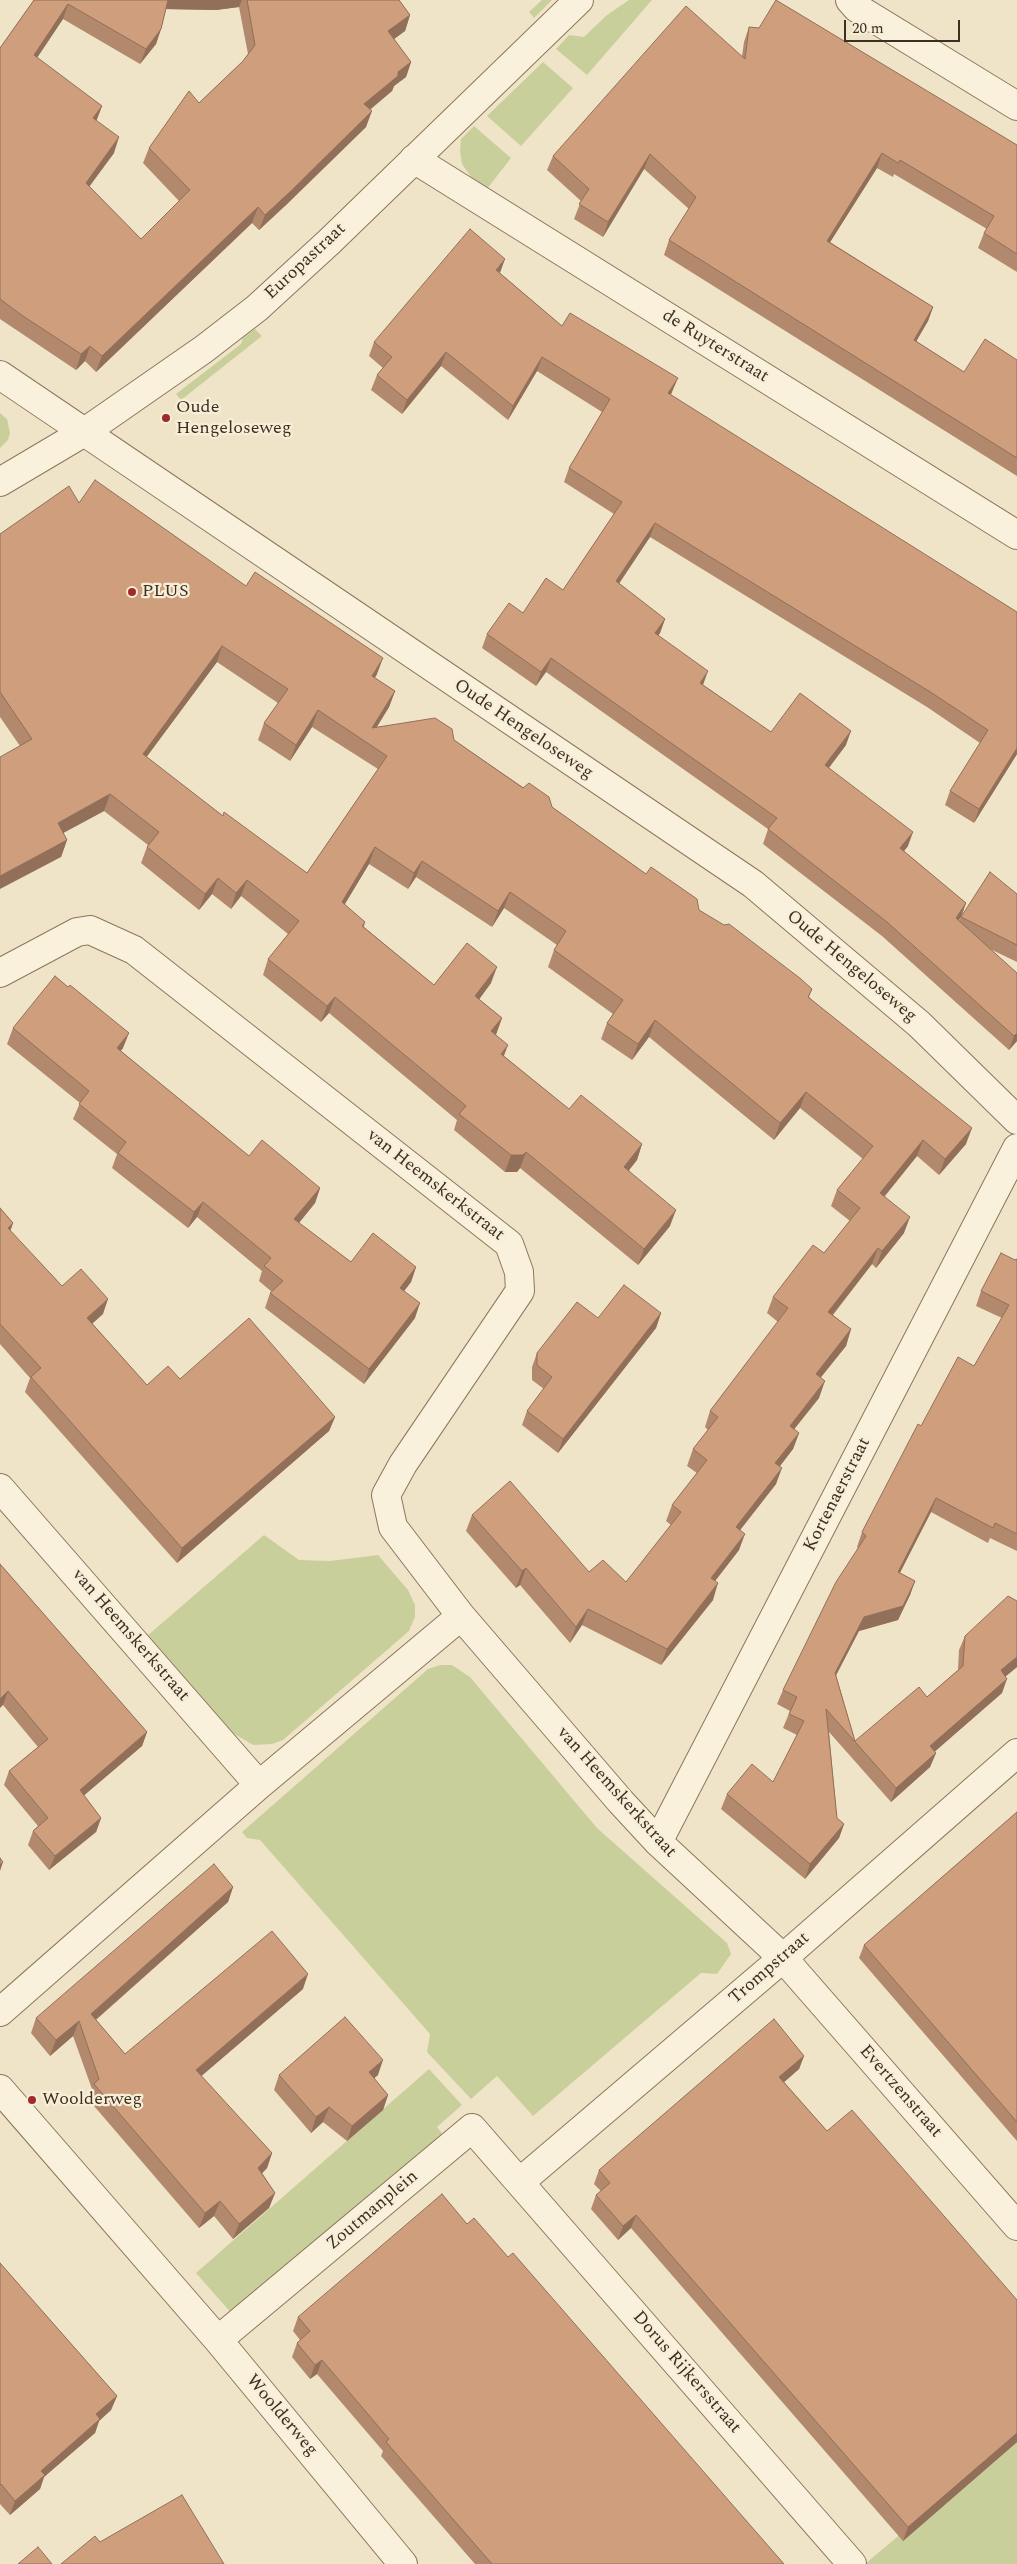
<!DOCTYPE html>
<html>
<head>
<meta charset="utf-8">
<style>
  body { margin:0 }
  #map { position:relative; width:1017px; height:2564px; overflow:hidden; background:#f0e4c8; font-family:Spectral,serif }
  canvas { display:block }
  .scale { position:absolute; left:844px; top:20px; width:116px; height:22px; box-sizing:border-box; border:2px solid #3d2e20; border-top:0; padding-left:6px; font-size:15px; line-height:18px; white-space:nowrap; color:#3d2e20; -webkit-text-stroke:4px #f7eed8; paint-order:stroke }
</style>
</head>
<body>
<div id="map">
<canvas width="1017" height="2564"></canvas>
<div class="scale">20 m</div>
</div>
<script>
const g = document.querySelector('canvas').getContext('2d');
g.lineJoin = 'round';
function fillPath(path, color) { g.fillStyle = color; g.fill(path, 'evenodd'); }
const toPath = rows => new Path2D(rows.map(r => 'M' + r).join(''));
function stroke(path, color, width, dash) { g.strokeStyle = color; g.lineWidth = width; g.lineCap = dash ? 'butt' : 'round'; g.setLineDash(dash || []); g.stroke(path); }
function write(font, color, halo, rows, align = 'center') {
  g.font = font + ' Spectral,serif'; g.lineWidth = 4.5; g.setLineDash([]); g.textBaseline = 'middle'; g.strokeStyle = halo; g.fillStyle = color; for (const [text, x, y, turn = 0] of rows) {
    g.save(); g.translate(x, y); g.rotate((+turn || 0) * Math.PI / 180); g.textAlign = isNaN(turn) ? turn : align; if (halo) g.strokeText(text, 0, 0); g.fillText(text, 0, 0); g.restore();
  }
}
fillPath(toPath([
  [542,0,552,0,534,18,529,12],
  [629,0,652,0,587,75,556,49,569,35,584,37,607,15],
  [543,62,573,88,521,146,487,116],
  [474,126,511,158,487,189,471,177,462,164,460,151,461,139],
  [255,329,262,336,181,400,176,394,241,344,243,338],
  [0,413,7,419,10,433,8,440,0,448],
  [264,1535,299,1560,330,1561,378,1555,408,1590,415,1605,415,1617,409,1631,283,1740,272,1744,253,1745,233,1733,147,1636],
  [440,1665,452,1665,470,1677,597,1828,727,1943,731,1954,717,1974,701,1973,533,2116,497,2076,471,2099,427,2052,430,2034,260,1840,247,1838,242,1832,428,1669],
  [429,2069,462,2105,437,2127,444,2136,233,2315,196,2273],
  [1017,2436,1017,2564,865,2564]
]), '#c9cf9b');
const minor = toPath([
  [850,0,857,8,1017,106],
  [414,159,1017,535],
  [0,375,753,884,919,1024,1017,1120],
  [0,973,77,932,90,930,134,950,509,1244,519,1272,520,1291,403,1464,386,1495,393,1527,461,1616,621,1802,658,1842,783,1958,1017,2226],
  [0,1488,259,1785],
  [658,1842,1017,1148],
  [0,2012,259,1785,461,1616],
  [0,2089,218,2340,403,2564],
  [520,2182,783,1958,1017,1753],
  [218,2340,472,2128,852,2564]
]);
const tertiary = toPath([
  [0,482,86,431,204,349,257,308,329,242,579,0]
]);
stroke(minor, '#8d765c', 30);
stroke(tertiary, '#8d765c', 30);
stroke(minor, '#faf1dc', 28);
stroke(tertiary, '#faf1dc', 28);
fillPath(toPath([
  [34,0,399,0,410,15,405,31,394,39,411,62,406,77,394,86,392,91,370,110,366,127,286,205,259,230,252,223,96,372,85,361,76,370,0,319,0,48],
  [239,7,248,54,243,61,199,103,149,148,143,163,179,201,141,239,89,186,114,153,96,121,102,106,37,58,63,19,140,64,156,44,161,29,166,9,216,10],
  [749,27,1017,145,1017,272,978,248,984,233,987,229,894,174,893,177,877,168,830,242,933,307,928,321,916,341,964,372,1017,360,1017,476,664,255,669,240,689,209,644,169,603,237,574,219,581,201,547,170,553,156,742,56,744,42],
  [500,273,562,326,672,392,671,395,1017,754,974,823,945,805,950,791,980,743,927,707,650,537,619,584,665,619,660,633,658,635,703,685,771,732,846,745,829,768,908,846,904,851,966,903,961,917,958,920,959,921,961,917,1017,894,1017,962,990,949,1017,1041,1009,1050,882,936,763,844,768,829,546,672,536,686,482,648,487,634,523,613,563,590,614,514,564,482,569,468,602,412,537,371,508,420,441,366,402,414,371,390,377,375,383,368,369,356,374,342],
  [79,503,246,586,377,674,375,678,395,691,389,707,377,727,454,740,552,807,646,874,812,989,809,997,966,1144,939,1175,917,1156,885,1196,904,1233,876,1268,872,1264,833,1315,851,1329,846,1346,820,1378,819,1398,794,1429,799,1433,793,1449,780,1466,776,1484,740,1530,739,1550,715,1581,713,1600,661,1665,582,1625,570,1643,520,1585,516,1588,466,1531,472,1515,589,1572,626,1582,671,1525,666,1521,672,1505,697,1473,687,1466,693,1449,708,1430,705,1427,710,1411,778,1322,767,1313,773,1297,824,1253,850,1221,831,1206,837,1190,863,1159,800,1108,774,1140,649,1037,632,1060,601,1039,607,1023,613,1014,548,967,554,950,557,945,504,908,492,927,416,877,408,889,369,864,344,905,365,922,364,927,434,985,491,983,479,999,502,1018,496,1035,504,1056,569,1109,642,1144,637,1160,629,1170,670,1226,638,1265,520,1168,517,1172,505,1172,454,1130,457,1120,329,1013,321,1022,263,975,268,959,288,934,241,896,231,909,212,894,199,910,141,863,147,847,148,845,104,811,63,833,67,840,61,857,20,746,0,717,0,534],
  [217,662,278,703,264,723,258,740,290,761,312,727,378,769,307,873,223,816,146,757],
  [68,987,123,1048,121,1051,249,1156,320,1188,315,1203,299,1223,351,1262,416,1267,411,1282,404,1291,415,1318,364,1384,265,1308,270,1293,272,1292,259,1281,262,1271,197,1217,188,1228,112,1168,117,1154,73,1119,80,1103,7,1044,13,1028],
  [0,1208,13,1223,10,1231,62,1286,103,1314,92,1323,147,1385,180,1379,335,1417,329,1431,177,1563,25,1392,30,1378,0,1344],
  [1017,1259,1017,1551,990,1538,988,1543,931,1512,900,1573,915,1581,910,1595,898,1620,859,1631,836,1675,855,1741,927,1697,958,1670,959,1650,965,1636,1017,1601,1017,1667,1006,1676,1002,1693,934,1752,936,1753,930,1767,891,1802,829,1732,837,1818,844,1824,839,1838,805,1879,721,1809,727,1794,773,1782,797,1735,783,1728,790,1711,777,1704,783,1690,858,1548,857,1547,862,1532,921,1426,974,1366,1002,1318,976,1306,981,1291],
  [661,1313,656,1328,558,1453,522,1425,527,1411,544,1389,532,1380,532,1367,537,1353,598,1318],
  [0,1564,147,1732,142,1746,84,1795,101,1818,96,1832,49,1870,28,1845,33,1831,38,1826,4,1785,9,1771,38,1747,3,1705],
  [1017,1812,1017,2141,859,1958,864,1945],
  [233,1887,228,1902,96,2020,125,2054,303,1989,201,2076,272,2153,267,2168,262,2173,275,2193,269,2208,233,2239,214,2216,199,2228,88,2099,92,2089,73,2036,50,2056,31,2033,36,2018],
  [804,2056,799,2069,784,2082,827,2131,1017,2300,1017,2442,903,2541,631,2228,618,2240,591,2209,596,2195,601,2191,594,2184,599,2170],
  [279,2075,378,2075,374,2078,388,2095,383,2110,347,2141,323,2122,311,2133,274,2090],
  [467,2224,508,2257,784,2564,475,2564,381,2456,383,2451,317,2374,310,2379,292,2357,297,2343,300,2340,293,2331,298,2317],
  [0,2263,117,2396,111,2410,99,2421,95,2433,44,2477,40,2489,10,2515,0,2504]
]), '#b2896c');
fillPath(toPath([
  [168,0,242,0,239,7,216,10,164,9],
  [68,4,63,19,28,71,34,55],
  [410,15,405,31,383,47,388,31],
  [161,29,156,44,140,64,146,49],
  [411,62,406,77,394,86,392,91,358,119,364,104,398,72],
  [102,106,96,122,93,118],
  [372,111,366,127,286,205,259,230,265,215],
  [119,137,114,153,81,198,86,183],
  [882,153,877,168,822,255,827,241],
  [650,154,644,169,603,237,608,222],
  [258,207,252,223,96,372,102,356],
  [505,259,500,273,496,270],
  [933,307,928,321,909,354,914,340],
  [90,346,85,361,76,370,81,354],
  [446,352,441,366,402,414,407,400],
  [542,357,537,371,508,420,513,406],
  [678,378,672,392,663,407,668,393],
  [655,523,650,537,611,595,616,581],
  [665,619,660,633,650,647,655,633],
  [222,646,217,662,137,770,143,754],
  [383,658,377,674,366,692,372,676],
  [551,658,546,672,536,686,541,672],
  [708,671,703,685,700,683],
  [395,691,389,707,366,744,372,728],
  [318,710,312,727,290,761,296,745],
  [851,731,846,745,820,779,825,765],
  [1017,748,1017,754,974,823,979,809],
  [110,794,104,811,52,839,58,823],
  [913,832,908,846,895,862,900,848],
  [67,840,61,857,0,889,0,876],
  [375,847,369,864,336,919,342,902],
  [422,861,416,877,408,889,414,873],
  [218,878,212,894,199,910,205,894],
  [247,880,241,896,231,909,236,893],
  [510,892,504,908,492,927,498,911],
  [966,903,961,917,951,932,956,918],
  [497,967,491,983,470,1012,475,996],
  [335,997,329,1013,321,1022,327,1006],
  [502,1018,496,1034,485,1048,491,1031],
  [655,1020,649,1037,632,1060,638,1044],
  [129,1033,123,1048,111,1063,117,1048],
  [1017,1033,1017,1041,1009,1050,1014,1036],
  [508,1045,502,1061,501,1054],
  [806,1092,800,1108,774,1140,780,1123],
  [972,1128,966,1144,939,1175,945,1159],
  [923,1140,917,1156,874,1209,880,1193],
  [642,1144,637,1160,619,1183,624,1167],
  [526,1152,520,1168,517,1172,505,1172,511,1155],
  [320,1188,315,1203,289,1235,294,1219],
  [203,1202,197,1217,188,1228,194,1212],
  [676,1210,670,1226,638,1265,644,1249],
  [910,1217,904,1233,876,1268,882,1251],
  [13,1223,8,1238,8,1228],
  [878,1248,872,1264,822,1328,828,1312],
  [416,1267,411,1282,395,1303,400,1288],
  [108,1299,103,1314,82,1333,87,1318],
  [420,1303,415,1318,364,1384,369,1369],
  [661,1313,656,1328,558,1453,563,1439],
  [851,1329,846,1346,810,1391,816,1374],
  [825,1381,819,1398,784,1442,790,1426],
  [335,1417,329,1431,177,1563,182,1548],
  [799,1433,793,1449,770,1479,775,1463],
  [782,1468,776,1484,730,1543,736,1527],
  [936,1498,931,1512,893,1586,898,1572],
  [745,1534,739,1550,705,1594,711,1578],
  [526,1568,520,1585,516,1588,522,1571],
  [915,1581,910,1595,898,1620,859,1631,830,1687,835,1673,864,1617],
  [718,1583,713,1600,661,1665,667,1649],
  [588,1609,582,1625,570,1643,576,1627],
  [1017,1657,1017,1667,995,1685,1001,1670],
  [1007,1679,1002,1693,924,1761,930,1746],
  [8,1691,3,1705,0,1708,0,1699],
  [147,1732,142,1746,74,1804,80,1790],
  [936,1753,930,1767,891,1802,896,1788],
  [101,1818,96,1832,49,1870,55,1856],
  [844,1824,839,1838,805,1879,810,1864],
  [3,1862,0,1871,0,1865],
  [233,1887,228,1902,85,2029,91,2014],
  [308,1974,303,1989,191,2085,196,2070],
  [79,2021,73,2036,50,2056,56,2040],
  [804,2056,799,2069,774,2091,779,2077],
  [383,2060,378,2075,364,2087,369,2072],
  [388,2095,383,2110,347,2141,352,2126],
  [329,2107,323,2122,311,2133,316,2117],
  [272,2153,267,2168,253,2183,258,2168],
  [275,2193,269,2208,233,2239,239,2224],
  [220,2201,214,2216,199,2228,205,2213],
  [636,2215,631,2228,618,2240,623,2226],
  [322,2360,317,2374,310,2379,315,2365],
  [117,2396,111,2410,99,2421,95,2433,44,2477,40,2489,10,2515,15,2501,41,2471,96,2414],
  [1017,2433,1017,2442,903,2541,908,2527]
]), '#916f58');
const building = toPath([
  [34,0,168,0,161,29,146,49,68,4,34,55,102,106,93,118,119,137,86,183,141,239,190,190,149,148,189,91,199,103,243,61,255,45,247,0,399,0,410,15,388,31,411,62,398,72,398,76,364,104,372,111,292,190,265,215,258,207,102,356,90,346,81,354,23,316,0,299,0,48,34,0],
  [776,0,1017,145,1017,254,984,233,994,216,900,160,898,163,882,153,827,241,933,307,914,340,964,372,985,339,1017,360,1017,458,669,240,696,197,650,154,608,222,579,204,589,189,553,156,686,6,745,59,749,27,759,28,776,0],
  [470,229,505,259,496,270,562,326,570,313,678,378,668,393,1017,612,1017,748,979,809,950,791,988,730,932,693,655,523,616,581,665,619,655,633,708,671,700,683,771,732,800,693,851,731,825,765,913,832,900,848,966,903,956,918,1017,973,1017,1033,1014,1036,887,922,768,829,777,818,551,658,541,672,487,634,509,603,523,613,546,578,563,590,622,502,569,468,610,399,542,357,513,406,446,352,407,400,377,375,392,357,374,342,470,229],
  [95,480,246,586,255,572,383,658,372,676,395,691,372,728,435,718,452,729,454,740,523,788,529,783,549,797,552,807,646,874,651,867,697,899,699,910,724,925,729,924,801,979,812,989,808,997,972,1128,945,1159,923,1140,880,1193,910,1217,882,1251,878,1248,828,1312,851,1329,816,1374,825,1381,790,1426,799,1433,775,1463,782,1468,736,1527,745,1534,711,1578,718,1583,667,1649,588,1609,576,1627,526,1568,522,1571,472,1515,510,1481,589,1572,603,1560,626,1582,681,1512,672,1505,707,1460,693,1449,718,1417,710,1411,788,1308,773,1297,813,1245,824,1253,860,1208,837,1190,873,1146,806,1092,780,1123,655,1020,638,1044,607,1023,623,1000,554,950,566,931,510,892,498,911,422,861,414,873,375,847,342,902,365,922,362,926,434,985,467,943,497,967,475,996,502,1018,491,1031,508,1045,501,1054,569,1109,581,1095,642,1144,624,1167,676,1210,644,1249,526,1152,523,1155,511,1155,459,1114,466,1106,335,997,327,1006,268,959,299,921,247,880,236,893,218,878,205,894,147,847,159,832,110,794,58,823,67,840,0,876,0,757,32,739,0,692,0,534,69,486,79,503,95,480],
  [222,646,288,689,264,723,296,745,318,710,387,756,307,873,224,812,223,816,143,754,222,646],
  [990,872,1017,894,1017,945,961,917,990,872],
  [55,976,68,987,70,985,129,1033,117,1048,249,1156,262,1140,320,1188,294,1219,351,1262,373,1233,416,1267,400,1288,420,1303,369,1369,270,1293,283,1281,264,1266,271,1258,203,1202,194,1212,118,1153,126,1142,79,1104,89,1091,13,1028,55,976],
  [0,1208,13,1223,8,1228,62,1286,81,1269,108,1299,87,1318,147,1385,168,1366,180,1379,249,1318,335,1417,182,1548,31,1377,41,1368,0,1324,0,1208],
  [1001,1253,1015,1260,1017,1259,1017,1534,995,1523,993,1528,936,1498,898,1572,915,1581,903,1606,864,1617,835,1673,855,1741,919,1687,927,1697,963,1666,965,1636,1008,1596,1017,1601,1017,1657,1001,1670,1007,1679,930,1746,936,1753,896,1788,826,1709,837,1818,844,1824,810,1864,727,1794,752,1764,773,1782,804,1721,789,1714,797,1697,783,1690,836,1582,866,1536,862,1532,918,1424,921,1426,958,1357,974,1366,1009,1305,981,1291,1001,1253],
  [624,1285,661,1313,563,1439,527,1411,552,1377,537,1365,537,1353,577,1302,598,1318,624,1285],
  [0,1564,147,1732,80,1790,101,1818,55,1856,33,1831,48,1818,9,1771,48,1739,8,1691,0,1699,0,1564],
  [1017,1812,1017,2122,864,1945,1017,1812],
  [0,1858,3,1862,0,1865,0,1858],
  [214,1864,233,1887,91,2014,125,2054,272,1931,308,1974,196,2070,272,2153,258,2168,275,2193,239,2224,220,2201,205,2213,94,2084,99,2079,79,2021,56,2040,36,2018,214,1864],
  [345,2017,383,2060,369,2072,388,2095,352,2126,329,2107,316,2117,279,2075,345,2017],
  [774,2019,804,2056,779,2077,827,2131,852,2110,1017,2300,1017,2433,908,2527,636,2215,623,2226,596,2195,610,2183,599,2170,774,2019],
  [442,2194,467,2224,474,2218,508,2257,513,2253,784,2564,492,2564,386,2442,389,2439,322,2360,315,2365,297,2343,310,2331,298,2317,442,2194],
  [0,2263,117,2396,96,2414,100,2419,41,2471,45,2475,15,2501,1,2484,0,2485,0,2263],
  [182,2495,224,2564,61,2564,95,2536,100,2542,182,2495],
  [38,2547,52,2564,18,2564,38,2547]
]);
fillPath(building, '#cf9f7d');
stroke(building, '#916f58', 1);
for (const [x, y, r, color] of [
  [166,418,5,"#9e2a2b"],
  [132,592,5,"#9e2a2b"],
  [32,2100,5,"#9e2a2b"]
]) { const dot = new Path2D(); dot.arc(x, y, r, 0, 2 * Math.PI); g.fillStyle = color; g.fill(dot); stroke(dot, '#f7eed8', 2); }
write('18px', '#3d2e20', '#f7eed8', [
  ["Europastraat",306,262,-43],
  ["de Ruyterstraat",715,347,32],
  ["Oude Hengeloseweg",523,730,34],
  ["Oude Hengeloseweg",851,967,40],
  ["van Heemskerkstraat",435,1186,38],
  ["Kortenaerstraat",838,1495,-63],
  ["van Heemskerkstraat",130,1636,49],
  ["van Heemskerkstraat",616,1793,48],
  ["Trompstraat",770,1969,-41],
  ["Evertzenstraat",900,2092,49],
  ["Zoutmanplein",373,2211,-40],
  ["Dorus Rijkersstraat",686,2373,49],
  ["Woolderweg",281,2416,50]
]);
write('18px', '#3d2e20', '#f7eed8', [
  ["Oude",176,408],
  ["Hengeloseweg",176,429],
  ["PLUS",142,592],
  ["Woolderweg",42,2100]
], 'left');
</script>
</body>
</html>
